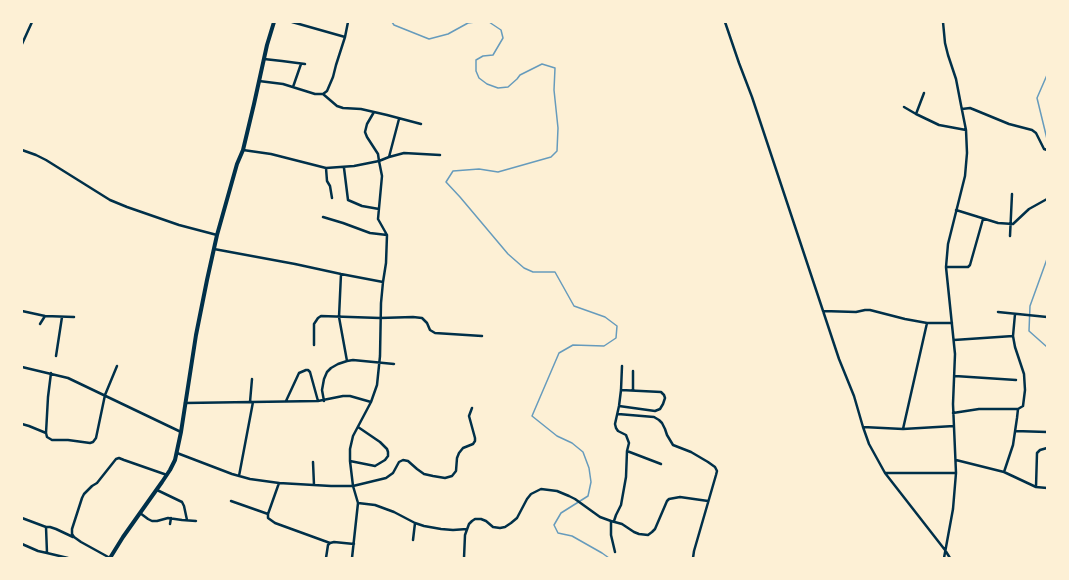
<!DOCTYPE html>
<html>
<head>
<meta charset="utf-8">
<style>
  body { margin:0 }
  #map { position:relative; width:1069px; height:580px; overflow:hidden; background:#fdf0d5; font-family:"Roboto Condensed",sans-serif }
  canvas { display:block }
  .frame { position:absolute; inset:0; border:23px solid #fdf0d5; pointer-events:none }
</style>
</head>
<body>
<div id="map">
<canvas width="1069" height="580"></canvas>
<div class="frame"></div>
</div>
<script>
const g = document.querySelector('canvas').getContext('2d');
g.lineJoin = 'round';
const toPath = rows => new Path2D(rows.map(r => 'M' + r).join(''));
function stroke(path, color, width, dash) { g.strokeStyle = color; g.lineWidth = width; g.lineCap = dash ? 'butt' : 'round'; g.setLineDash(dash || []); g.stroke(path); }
stroke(toPath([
  [392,22,394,25,429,39,448,34,468,23,475,22],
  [489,22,501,30,503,38,493,55,483,56,476,60,476,71,479,78,487,84,498,88,508,87,517,79,520,75,542,64,555,68,554,90,558,128,557,151,551,157,498,172,479,169,453,171,446,182,460,197,508,254,524,268,533,272,555,272,574,306,605,317,617,326,616,338,604,346,573,345,559,353,532,416,557,436,572,443,583,452,589,468,591,482,588,496,561,513,554,525,558,533,572,536,602,553,609,558],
  [1047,75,1037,98,1047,139],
  [1047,259,1030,306,1029,331,1047,347]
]), '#669bbc', 1.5);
stroke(toPath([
  [292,22,345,37],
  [725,22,739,63,752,97,839,359,854,396,863,427,869,444,885,473,945,550,950,558],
  [943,22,945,43,948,55,956,79,961,105,966,130,967,153,965,176,948,244,946,267,955,354,953,404,956,473,953,509,944,558],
  [22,44,32,22],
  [264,59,282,61,305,64],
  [259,81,283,84,315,94,323,94,327,91,333,77,336,65,345,37,348,22],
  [293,87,301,64],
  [323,94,337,106,343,108,361,109,387,115,421,124],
  [904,107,916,114,939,125,966,130],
  [962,109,970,108,975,110,1009,124,1032,130,1036,133,1044,149,1047,150],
  [374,112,367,124,365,132,367,137,378,154,379,161,389,157,404,153,440,155],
  [916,114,924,93],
  [22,150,36,155,46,160,110,200,127,207,179,225,217,235],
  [243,150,271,154,326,168,354,166,379,161,382,176,378,219,387,235,386,263,383,282,381,303,380,356,377,385,371,402,353,436,350,449,350,461,353,486,358,503,352,558],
  [389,157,399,119],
  [326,168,327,181,330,186,332,198],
  [344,168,348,200,362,206,379,209],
  [956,210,998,223,1013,224,1029,209,1047,199],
  [323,217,343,223,370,233,387,235],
  [1010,236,1012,194],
  [214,249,295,264,341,274,383,282],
  [946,267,968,267,970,265,983,219],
  [341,274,339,317,347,361],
  [22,311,45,316,74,317],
  [823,311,856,312,865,310,870,310,905,319,927,323,952,323],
  [998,312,1047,317],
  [40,324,45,316],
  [954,340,1013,336],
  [314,345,314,324,318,318,321,316,380,318,413,317,422,318,427,323,430,330,435,333,482,336],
  [56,356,62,317],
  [22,367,68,378,181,432],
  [633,371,633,390],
  [51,373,48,397,46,433,47,437,52,440,68,440,90,443,93,442,96,438,105,395,117,366],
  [955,376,1016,380],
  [286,401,299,373,306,370,308,370,310,372,318,401],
  [324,401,322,390,324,379,327,372,331,368,338,364,347,361,353,360,394,364],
  [250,402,252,379],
  [185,403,318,401,343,396,350,396,371,402],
  [619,406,655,411,660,409,663,404,665,398,664,395,661,392,621,390],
  [953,413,979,409,1018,409,1023,406,1025,390,1024,374,1015,347,1013,336,1015,314],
  [618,414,654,417,659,420,662,423,665,429,667,435,673,445,691,452,708,462,715,467,717,471,716,475,694,551,693,558],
  [22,424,29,426,46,433],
  [863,427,903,429,954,426],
  [903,429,927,323],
  [1015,431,1047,432],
  [627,451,661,464],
  [177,453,232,474,250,479,279,483,331,486,353,486,386,478,393,473,399,462,403,460,408,461,417,469,424,474,433,476,445,478,452,476,456,471,457,458,459,453,463,448,473,444,475,441,475,438,469,416,472,408],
  [956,460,1004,472,1036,487,1047,488],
  [350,461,375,466,385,460,388,456,388,452,387,449,380,442,358,427],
  [313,462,314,485],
  [1004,472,1013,445,1017,418,1018,409],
  [886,473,956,473],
  [239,476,253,402],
  [1036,487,1037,453,1040,450,1047,448],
  [157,490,182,502,184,506,187,520],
  [231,501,268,514,268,518,275,523,330,543],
  [358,503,375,505,394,512,415,523,424,526,441,529,453,530,467,529],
  [140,513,148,519,152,521,157,521,168,518,182,520,196,521],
  [268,514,279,483],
  [22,518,46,527,47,553,68,558],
  [614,521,616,515,621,505,626,477,627,451,629,443,626,435,618,431,616,428,615,424,619,406,621,390,622,366],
  [170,524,171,518],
  [46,527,50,527,56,529,73,537],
  [413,540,415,523],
  [22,544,38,551,47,553],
  [615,552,611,535,611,521,622,524,634,532,639,534,648,535,652,532,655,529,667,501,669,499,680,497,708,501],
  [110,558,81,542,74,537,72,534,72,529,82,498,84,494,92,486,97,483,116,459,119,458,124,460,167,475],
  [326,558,328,545,330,543,334,542,354,544],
  [464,558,465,535,469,524,472,521,475,519,481,519,486,521,493,527,500,528,505,527,511,523,517,518,527,499,531,494,541,489,557,491,569,496,575,499,600,517,611,521]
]), '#003049', 2.5);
stroke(toPath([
  [110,558,123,537,162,482,170,470,175,460,181,432,196,335,207,280,217,235,237,164,243,150,254,104,267,45,274,22]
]), '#003049', 4);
</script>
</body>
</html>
